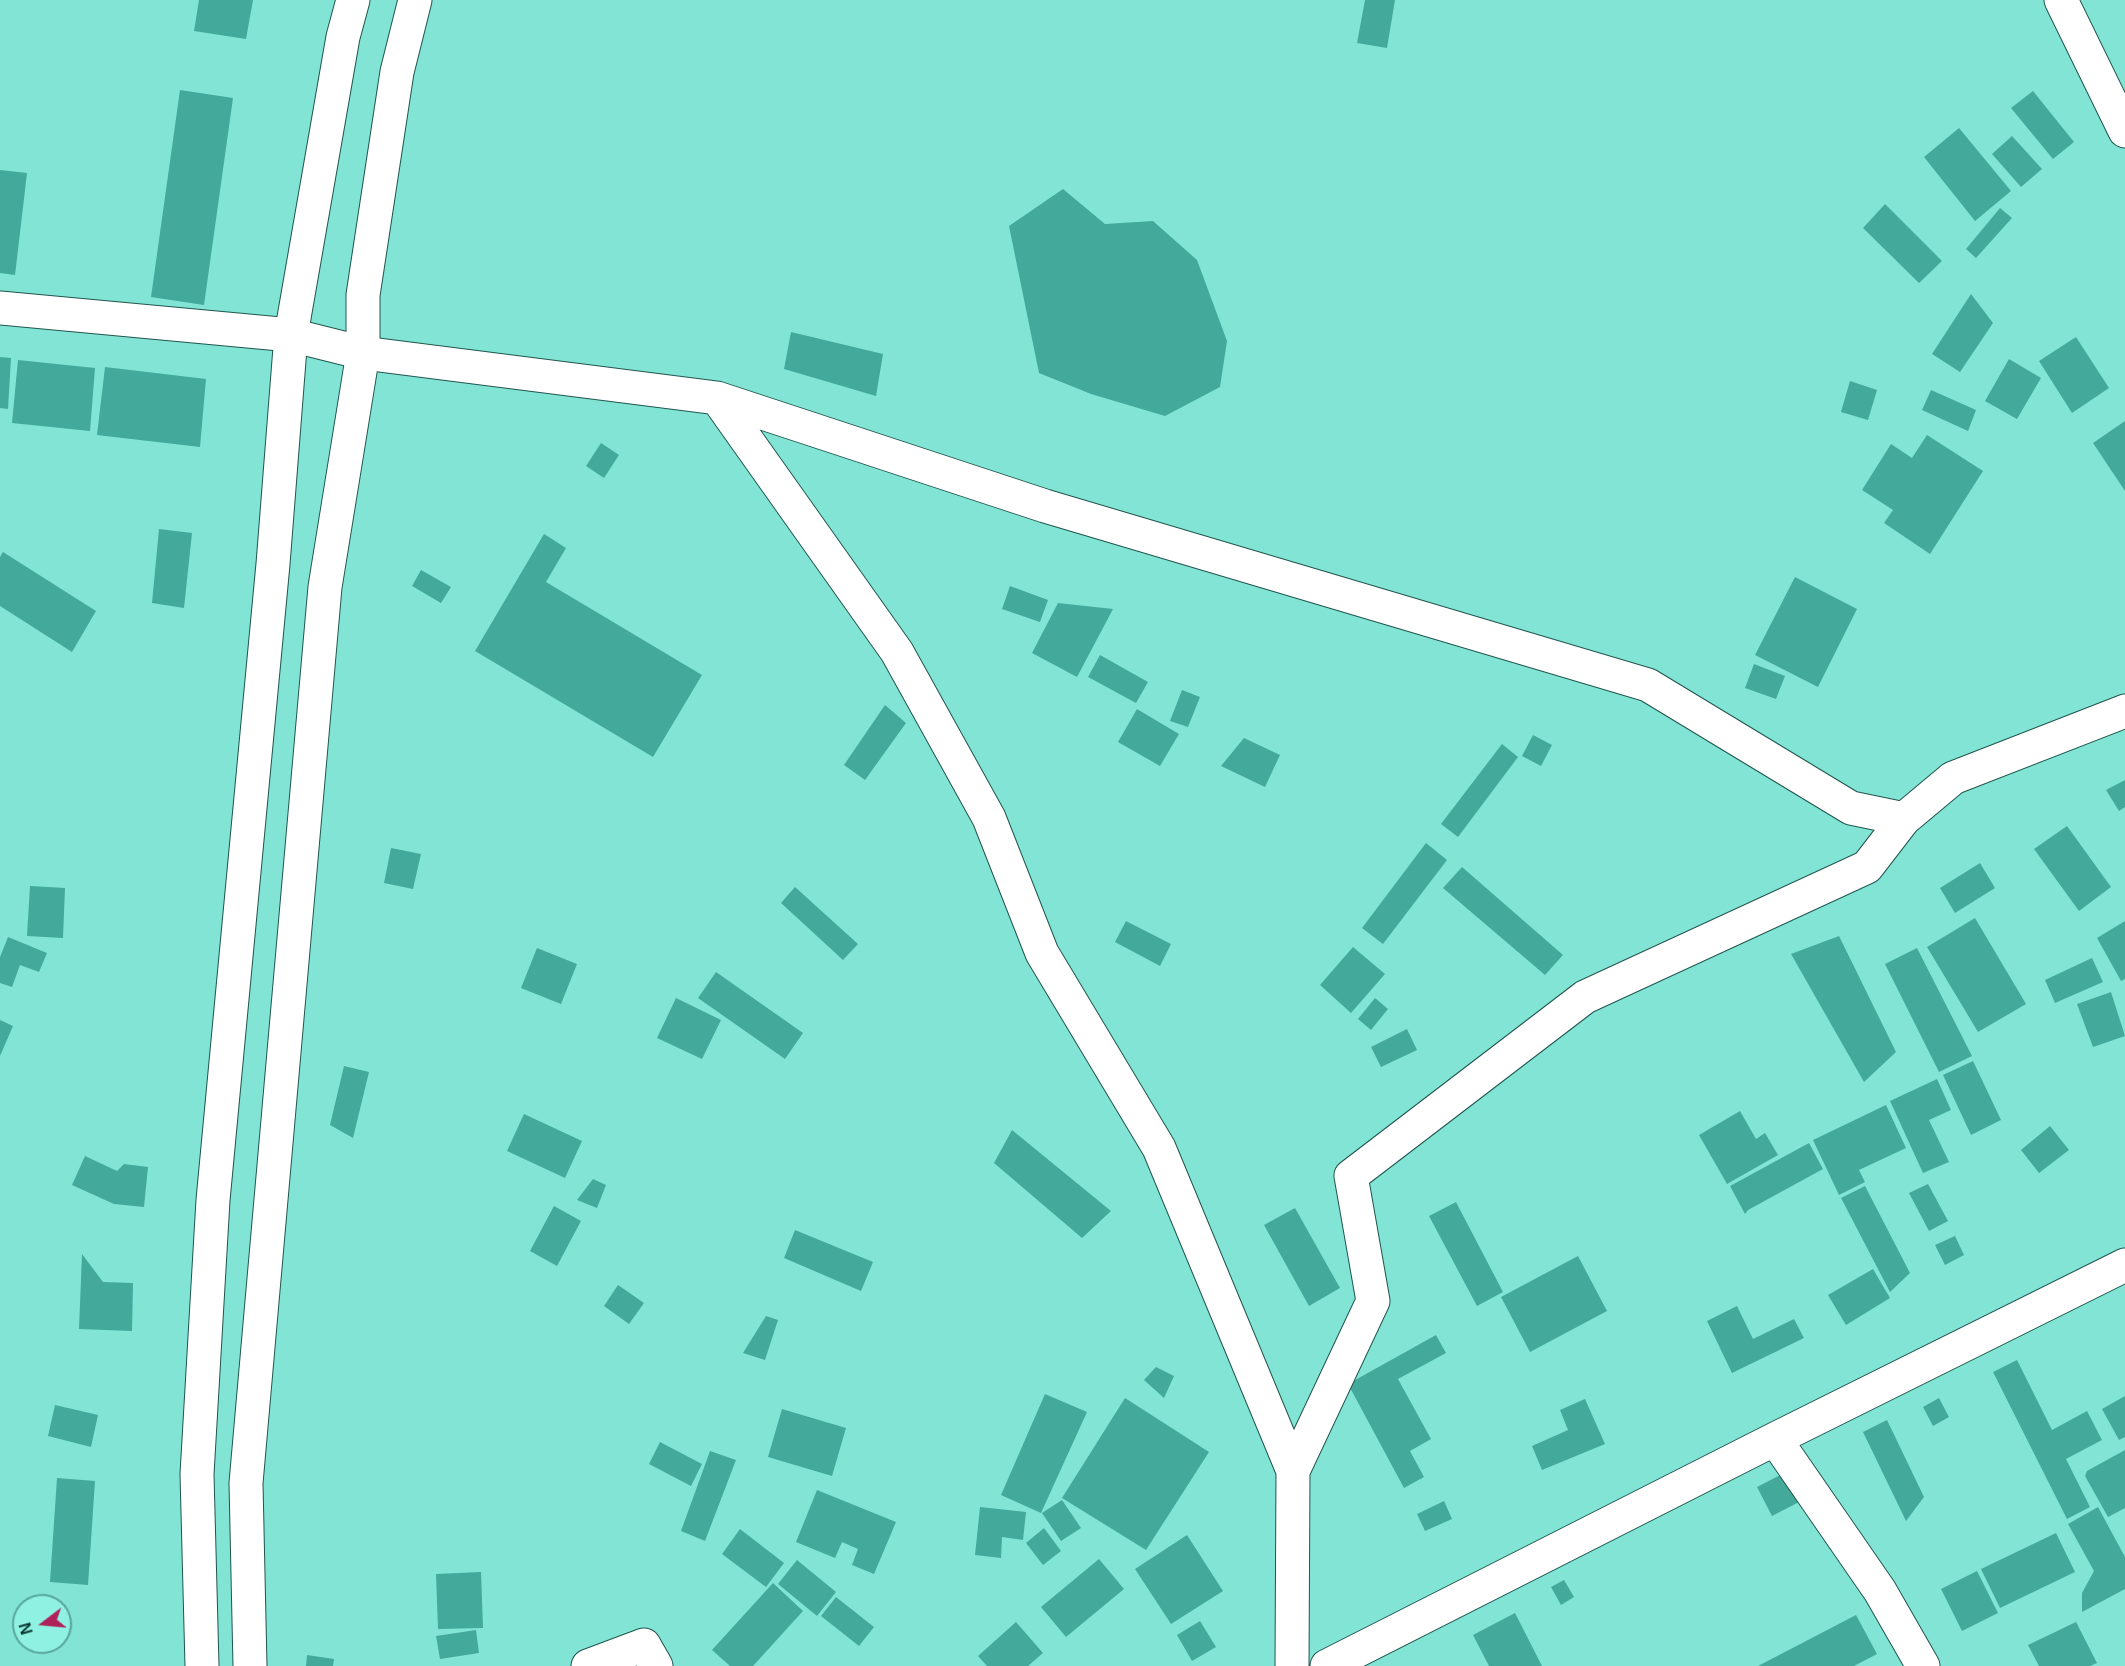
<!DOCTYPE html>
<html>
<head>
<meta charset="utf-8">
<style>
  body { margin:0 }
  #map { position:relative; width:2125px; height:1666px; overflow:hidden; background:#82e4d5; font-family:Arial,sans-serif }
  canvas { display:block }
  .north { position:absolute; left:12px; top:1594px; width:60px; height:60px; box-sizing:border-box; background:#8ff1e2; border:2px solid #59a69b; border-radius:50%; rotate:254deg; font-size:16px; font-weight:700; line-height:24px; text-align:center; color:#093631 }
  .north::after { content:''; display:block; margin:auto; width:21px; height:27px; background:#af2159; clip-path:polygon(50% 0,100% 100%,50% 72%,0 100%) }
</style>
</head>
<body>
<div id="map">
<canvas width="2125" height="1666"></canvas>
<div class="north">N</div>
</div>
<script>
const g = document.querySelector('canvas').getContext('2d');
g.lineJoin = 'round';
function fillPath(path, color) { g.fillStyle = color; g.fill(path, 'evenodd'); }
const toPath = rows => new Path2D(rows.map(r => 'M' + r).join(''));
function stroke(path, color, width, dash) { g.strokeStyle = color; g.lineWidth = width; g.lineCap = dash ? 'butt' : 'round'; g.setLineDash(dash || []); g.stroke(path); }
fillPath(toPath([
  [199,0,253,0,246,39,194,31],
  [1365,0,1395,0,1387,48,1357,43],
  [180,90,233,98,204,305,151,297],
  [2033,91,2074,142,2053,159,2011,108],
  [1959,128,2011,191,1975,221,1924,157],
  [2012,136,2042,169,2021,187,1992,154],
  [0,170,27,173,15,275,0,273],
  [1063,189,1105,224,1153,221,1197,260,1227,341,1220,387,1165,416,1091,394,1039,373,1009,226],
  [1885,204,1942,261,1919,283,1863,228],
  [2000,208,2012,218,1976,258,1966,249],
  [1971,294,1993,323,1960,372,1932,354],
  [791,332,883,354,876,396,784,369],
  [2076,337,2109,388,2072,413,2039,361],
  [0,357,11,358,8,409,0,408],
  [2009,359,2041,378,2017,419,1985,401],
  [18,360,95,368,90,431,12,423],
  [105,367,206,379,200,447,97,435],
  [1850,381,1877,390,1868,420,1841,412],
  [1931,390,1976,410,1968,431,1922,410],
  [2125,421,2125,491,2093,443],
  [1927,435,1983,471,1930,554,1884,523,1893,510,1862,490,1891,444,1912,458],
  [601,443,619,455,604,478,586,466],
  [159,529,192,533,184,608,152,603],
  [544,534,566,548,546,582,702,675,653,757,475,651],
  [3,552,96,611,72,652,0,606,0,557],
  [421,570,451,587,441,603,412,586],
  [1795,577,1857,609,1818,687,1755,655],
  [1010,586,1048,600,1040,622,1002,609],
  [1058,603,1113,609,1077,677,1032,653],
  [1100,655,1148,682,1136,703,1088,677],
  [1754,664,1785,676,1776,699,1745,688],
  [1182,690,1200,697,1188,727,1170,721],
  [885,705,906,723,865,780,844,765],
  [1137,709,1179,734,1160,766,1118,742],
  [1533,735,1552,745,1541,766,1522,756],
  [1244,738,1280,755,1265,787,1221,766],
  [1502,744,1518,757,1458,837,1441,824],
  [2125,780,2125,807,2119,811,2106,790],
  [2067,826,2111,887,2079,911,2034,849],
  [1426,843,1447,860,1383,944,1362,928],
  [391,848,421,854,413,889,384,883],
  [1980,863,1995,888,1955,913,1940,888],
  [1462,867,1563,955,1545,975,1443,888],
  [30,886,65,888,63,938,27,936],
  [795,887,858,944,843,960,781,903],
  [1975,918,2026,1004,1978,1032,1927,947],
  [1126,921,1171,944,1160,966,1115,942],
  [2125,921,2125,979,2121,981,2097,938],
  [1839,936,1896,1052,1864,1082,1791,954],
  [8,937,47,953,39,972,20,965,12,987,0,983,0,957],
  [1353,947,1385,974,1351,1013,1320,985],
  [537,948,577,964,561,1004,521,988],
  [1917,948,1972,1056,1939,1072,1885,964],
  [2092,958,2103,982,2055,1003,2045,980],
  [716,972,803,1033,785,1059,698,998],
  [2111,992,2125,1036,2093,1047,2077,1004],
  [676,998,721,1020,702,1059,657,1038],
  [1375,998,1388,1009,1371,1030,1358,1019],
  [0,1020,13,1026,0,1056],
  [1407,1029,1417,1050,1381,1067,1371,1047],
  [1973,1061,2001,1120,1971,1135,1943,1075],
  [344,1066,369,1072,353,1138,330,1125],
  [1937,1079,1951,1110,1929,1120,1949,1162,1923,1173,1890,1101],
  [1886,1105,1906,1148,1859,1170,1865,1182,1839,1195,1813,1140],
  [1740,1111,1756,1139,1765,1133,1778,1155,1727,1184,1699,1135],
  [524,1114,582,1141,565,1178,507,1151],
  [2050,1126,2069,1150,2039,1173,2021,1150],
  [1012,1130,1111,1211,1082,1238,994,1163],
  [1809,1143,1823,1169,1748,1210,1745,1214,1730,1186],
  [85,1156,117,1171,124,1164,148,1167,144,1207,114,1204,72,1185],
  [593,1179,606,1185,597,1208,577,1200],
  [1928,1184,1948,1221,1929,1231,1909,1193],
  [1865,1186,1910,1273,1890,1292,1841,1198],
  [1456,1202,1503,1292,1477,1306,1429,1216],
  [554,1206,581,1221,557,1266,530,1251],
  [1295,1208,1340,1288,1309,1306,1264,1225],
  [795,1230,873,1262,861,1291,784,1258],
  [1955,1236,1964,1255,1945,1265,1935,1245],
  [82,1254,103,1282,133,1283,132,1331,79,1329],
  [1578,1256,1607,1311,1530,1352,1501,1297],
  [1873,1269,1890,1298,1846,1325,1828,1295],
  [618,1285,644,1303,629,1324,604,1306],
  [1737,1306,1753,1339,1794,1319,1804,1338,1732,1373,1707,1321],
  [766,1316,778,1320,765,1360,743,1353],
  [1436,1335,1446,1353,1398,1379,1431,1439,1410,1451,1424,1477,1404,1488,1348,1384],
  [2017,1360,2052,1430,2087,1411,2102,1440,2066,1459,2090,1507,2067,1519,1993,1372],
  [1156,1367,1174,1376,1164,1398,1144,1380],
  [1045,1394,1087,1412,1041,1513,1001,1495],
  [2125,1396,2125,1437,2119,1440,2102,1409],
  [1125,1398,1209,1452,1146,1550,1062,1498],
  [1939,1398,1949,1417,1933,1426,1923,1407],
  [1585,1399,1605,1444,1542,1470,1532,1446,1568,1430,1560,1410],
  [55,1405,98,1415,91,1447,48,1436],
  [782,1409,846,1428,832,1476,768,1457],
  [1887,1420,1924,1497,1906,1521,1863,1432],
  [660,1442,702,1464,691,1486,649,1464],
  [2125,1450,2125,1508,2108,1517,2085,1476,2087,1471],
  [710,1451,736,1460,705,1541,681,1531],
  [1788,1471,1803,1500,1772,1516,1757,1487],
  [57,1478,95,1481,88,1585,50,1582],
  [817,1490,896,1522,874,1574,852,1565,858,1549,842,1542,835,1558,796,1542],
  [1062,1500,1081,1528,1061,1541,1042,1513],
  [1444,1501,1452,1519,1425,1531,1417,1514],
  [980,1507,1026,1512,1023,1540,1002,1537,1001,1558,975,1555],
  [2098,1507,2125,1557,2125,1589,2082,1612,2082,1593,2094,1571,2068,1524],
  [1044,1528,1061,1551,1043,1565,1026,1543],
  [740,1529,784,1563,766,1587,722,1554],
  [2056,1533,2075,1572,2000,1608,1981,1569],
  [1187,1535,1223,1591,1171,1624,1135,1569],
  [1099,1559,1124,1589,1066,1637,1041,1607],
  [797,1560,836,1592,817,1616,778,1584],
  [1977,1571,1998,1613,1962,1631,1941,1589],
  [481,1572,483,1628,438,1629,436,1574],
  [1564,1580,1574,1597,1561,1605,1551,1587],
  [773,1583,803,1611,753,1666,730,1666,712,1650],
  [836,1597,874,1627,859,1646,821,1616],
  [1515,1613,1542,1666,1489,1666,1473,1635],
  [1856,1615,1877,1654,1854,1666,1758,1666],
  [1200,1621,1216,1647,1192,1661,1177,1635],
  [1016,1622,1043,1653,1028,1666,987,1666,978,1656],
  [2076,1622,2097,1663,2090,1666,2039,1666,2028,1645],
  [476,1630,479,1653,440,1659,436,1636],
  [307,1655,334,1659,333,1666,306,1666]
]), '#43a99b');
const minor = toPath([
  [2061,0,2125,131],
  [0,308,291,335,363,353,717,398,1045,506,1648,685,1851,808,1904,819],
  [717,398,897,652,989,818,1042,953,1159,1148,1293,1471,1292,1666],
  [1775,1439,1880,1591,1923,1666],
  [1293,1471,1373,1301,1351,1176,1585,997,1867,867,1904,819,1953,778,2125,711],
  [588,1666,644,1645,656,1666],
  [1327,1666,1775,1439,2125,1265]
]);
const tertiary = toPath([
  [202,1666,197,1474,213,1200,273,564,291,335,343,37,353,0],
  [250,1666,246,1483,325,587,363,353,363,295,397,72,415,0]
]);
stroke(minor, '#20564e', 35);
stroke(tertiary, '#20564e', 35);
stroke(minor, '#fff', 33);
stroke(tertiary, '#fff', 33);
</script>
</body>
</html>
